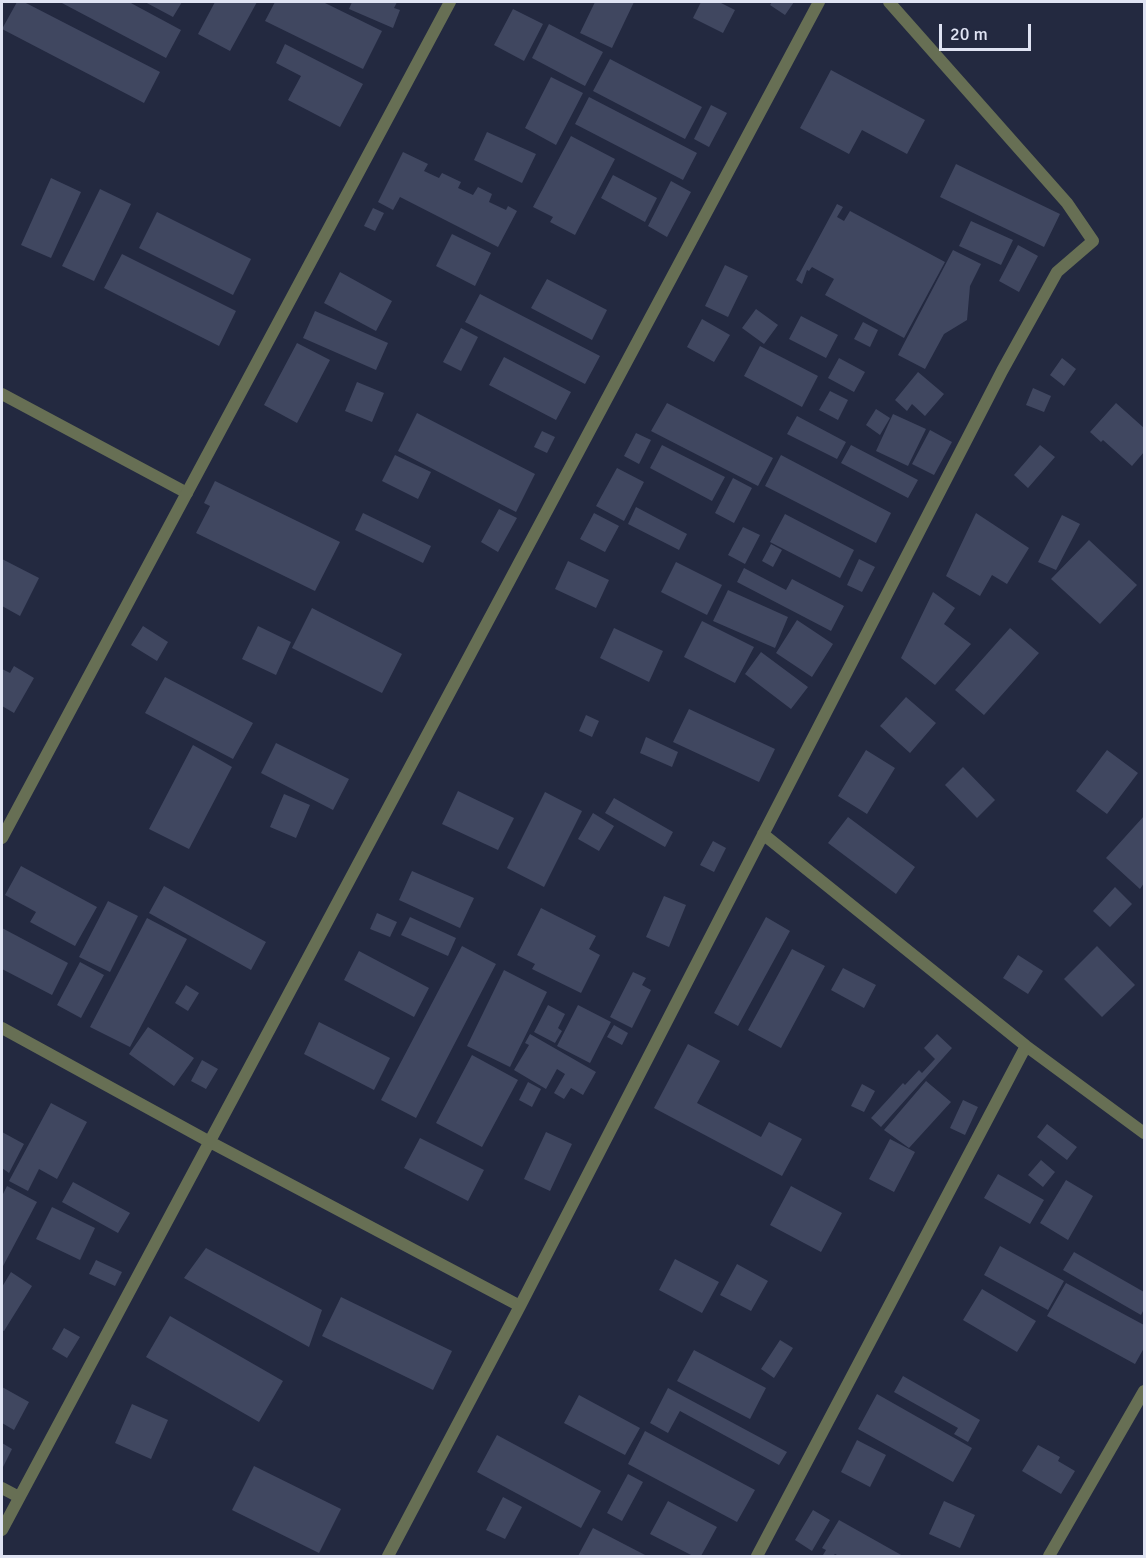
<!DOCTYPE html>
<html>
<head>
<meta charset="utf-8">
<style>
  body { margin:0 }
  #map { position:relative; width:1146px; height:1558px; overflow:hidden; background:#232940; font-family:Signika,sans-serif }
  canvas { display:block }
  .frame { position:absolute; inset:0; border:3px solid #dfe3f3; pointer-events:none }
  .scale { position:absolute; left:939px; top:24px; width:92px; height:27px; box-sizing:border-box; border:3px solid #dfe3f3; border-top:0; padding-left:8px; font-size:18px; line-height:21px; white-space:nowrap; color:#dfe3f3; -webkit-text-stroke:4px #232940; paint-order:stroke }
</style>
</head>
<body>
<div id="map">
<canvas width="1146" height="1558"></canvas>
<div class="frame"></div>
<div class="scale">20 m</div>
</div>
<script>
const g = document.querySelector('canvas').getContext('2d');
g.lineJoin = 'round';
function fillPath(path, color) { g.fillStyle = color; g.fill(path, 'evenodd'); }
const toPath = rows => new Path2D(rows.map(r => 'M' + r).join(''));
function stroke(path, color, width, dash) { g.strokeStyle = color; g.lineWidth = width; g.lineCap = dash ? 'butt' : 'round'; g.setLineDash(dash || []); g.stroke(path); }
fillPath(toPath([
  [17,2,24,2,160,72,144,103,2,29],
  [60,2,129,2,181,30,166,58],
  [145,2,182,2,173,17],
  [215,2,257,2,230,51,198,34],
  [275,2,323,2,382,31,363,69,265,21],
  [352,2,397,2,394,8,400,10,393,28,349,9],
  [595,2,634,2,612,48,580,33],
  [701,2,719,2,735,10,723,33,693,18],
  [772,2,794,2,785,15,770,5],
  [513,9,543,24,524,61,494,45],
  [549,24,603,52,585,86,532,58],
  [285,44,363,84,340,127,288,100,301,76,276,63],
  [610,59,702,107,685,139,593,91],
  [831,70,925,120,907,154,862,130,849,154,800,128],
  [551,77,583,93,556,145,525,128],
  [589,97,697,153,683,180,575,124],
  [711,105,727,113,709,147,694,139],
  [487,132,536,154,522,183,474,160],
  [571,136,615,159,575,235,550,222,553,217,533,207],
  [403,152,428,164,424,171,439,178,442,173,461,182,458,188,473,195,478,187,492,194,489,202,506,210,508,206,517,211,498,247,400,197,393,210,378,202],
  [956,164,1060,214,1044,247,940,197],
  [613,175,657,198,645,222,601,198],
  [51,178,81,192,51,258,21,245],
  [671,181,691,192,667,237,648,226],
  [100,189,131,204,94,281,62,266],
  [837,204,843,207,837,217,844,221,850,211,945,262,904,338,825,295,834,279,812,267,809,271,807,270,802,284,796,280],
  [373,208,384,213,375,231,364,226],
  [157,212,251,259,233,295,139,248],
  [971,221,1013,240,1001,265,959,246],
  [452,234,491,253,475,286,436,266],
  [1018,245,1038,256,1019,292,999,281],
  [953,250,981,264,970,286,967,320,944,334,925,369,898,355],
  [122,254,236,311,219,346,104,288],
  [725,265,748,276,728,317,705,306],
  [340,272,392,301,376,331,324,303],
  [547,279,607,310,592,340,531,308],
  [480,294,600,356,585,384,465,322],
  [756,309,778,325,764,344,742,328],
  [315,311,388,343,376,370,303,338],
  [801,316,838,335,826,358,789,339],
  [702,319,730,335,714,362,687,347],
  [863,322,878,330,870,347,854,339],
  [461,328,478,337,461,371,443,362],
  [297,343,330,360,297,423,264,405],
  [760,346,818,376,802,407,744,376],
  [504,357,571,392,556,420,489,385],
  [839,358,865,372,854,392,828,378],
  [1062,358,1076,369,1064,386,1050,375],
  [918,372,944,394,925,416,912,404,907,411,895,400],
  [357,382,384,393,372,422,345,411],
  [1033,388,1051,396,1044,412,1026,405],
  [830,391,848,400,838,420,819,410],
  [667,403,773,458,758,486,651,431],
  [1116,403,1144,428,1144,452,1132,466,1103,440,1101,442,1090,432],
  [876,409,890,418,880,435,866,425],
  [417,413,535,474,516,512,398,451],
  [893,414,926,429,908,466,876,451],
  [797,416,846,442,837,459,787,434],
  [930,430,952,442,934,475,912,464],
  [542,431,555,437,547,453,534,447],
  [636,433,651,440,639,464,624,456],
  [662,445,725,477,712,501,650,468],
  [851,445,918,480,908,498,841,463],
  [1040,445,1055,457,1028,488,1014,475],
  [395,455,431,472,418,499,382,481],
  [781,455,891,513,876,543,765,486],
  [617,468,644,482,624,521,596,506],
  [733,478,752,488,734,523,715,513],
  [215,481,340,542,315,591,196,533,210,506,204,503],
  [636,507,687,534,679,550,628,524],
  [499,509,517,518,498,552,481,542],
  [363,513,431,546,423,563,355,530],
  [594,513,619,526,605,552,580,539],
  [976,513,1029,548,1007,584,992,575,980,596,946,576],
  [785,514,854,550,840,578,770,542],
  [1062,515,1080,524,1056,570,1038,562],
  [743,527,760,535,745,564,728,555],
  [1089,540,1137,585,1100,624,1051,579],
  [771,544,782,550,773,567,762,561],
  [2,559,39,578,20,616,2,606],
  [859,559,875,567,862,592,847,585],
  [568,561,609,580,596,608,555,589],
  [676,562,722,585,707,615,661,592],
  [744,568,786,590,792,579,844,606,831,631,737,582],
  [728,590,788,617,775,648,713,621],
  [933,592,955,608,944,624,971,644,935,685,901,658],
  [312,608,402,654,382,693,292,648],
  [797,620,833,644,812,677,776,653],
  [702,621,754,647,735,683,684,657],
  [143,626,168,642,157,661,131,645],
  [258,626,291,642,276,675,242,659],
  [614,628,663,651,649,682,600,658],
  [1010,628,1039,653,984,715,955,690],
  [761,652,808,687,791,709,745,674],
  [14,666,34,678,14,713,2,706,2,669,10,673],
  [165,677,253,723,233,759,145,713],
  [906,697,936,723,910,753,880,726],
  [689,709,775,749,759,782,673,742],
  [586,715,599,721,592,737,579,731],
  [646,737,678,752,672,767,640,753],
  [276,743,349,779,333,810,261,773],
  [193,745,232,767,189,849,149,829],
  [866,750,895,768,867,814,838,796],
  [1107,750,1138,773,1107,814,1076,791],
  [963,767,995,800,977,818,945,785],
  [458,791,514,818,498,850,442,824],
  [545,792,582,811,544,887,507,868],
  [284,794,310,805,296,838,270,827],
  [614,798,673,832,665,847,605,813],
  [593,813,614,826,599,851,578,839],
  [1144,816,1144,883,1140,889,1106,858],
  [848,817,915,867,896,894,828,843],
  [713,841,726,848,714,872,700,865],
  [21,866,97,907,75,946,30,922,36,912,5,895],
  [412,871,474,898,460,928,399,900],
  [164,886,266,942,251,970,149,913],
  [1115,887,1132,904,1110,927,1093,911],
  [664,896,686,905,669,947,646,937],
  [108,901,138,916,110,972,79,957],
  [541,908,596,936,589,949,600,955,581,993,532,969,535,964,517,955],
  [377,913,397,922,390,937,370,929],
  [410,917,456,938,448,956,401,935],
  [766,917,790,931,738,1026,714,1013],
  [147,918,187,939,130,1047,90,1027],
  [2,928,68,963,52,995,2,969],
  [462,946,496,964,416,1118,381,1100],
  [1097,946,1135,985,1102,1017,1064,979],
  [792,949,825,966,781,1048,748,1030],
  [359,951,429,988,414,1017,344,980],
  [1018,955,1043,971,1028,994,1003,978],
  [80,962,104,975,81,1018,57,1005],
  [843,968,876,985,864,1008,831,990],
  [504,970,547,992,510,1067,467,1046],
  [633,972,646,978,642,985,651,990,632,1028,610,1017],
  [186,985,199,993,188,1011,175,1003],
  [548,1005,565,1014,558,1028,562,1031,555,1043,534,1032],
  [578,1005,611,1022,590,1063,557,1046],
  [319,1022,390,1058,374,1090,304,1054],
  [614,1025,628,1033,622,1045,607,1037],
  [148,1027,194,1058,174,1086,129,1054],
  [530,1034,596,1072,583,1095,571,1088,564,1099,554,1093,565,1074,557,1069,546,1089,514,1070,529,1045,525,1043],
  [937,1034,952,1048,881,1127,871,1118,903,1083,905,1085,919,1070,922,1073,935,1059,924,1048],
  [688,1044,720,1061,697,1103,761,1137,769,1122,802,1139,782,1176,654,1108],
  [472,1055,518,1080,482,1147,436,1123],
  [202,1060,218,1069,206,1089,191,1081],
  [926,1081,951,1102,909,1148,884,1130],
  [528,1082,541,1089,532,1107,519,1100],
  [862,1084,875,1091,864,1112,851,1106],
  [963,1100,978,1107,965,1135,950,1128],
  [51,1103,87,1122,57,1179,39,1169,28,1191,9,1181],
  [1047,1124,1077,1147,1067,1160,1037,1137],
  [2,1132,24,1144,9,1173,2,1168],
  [546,1132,572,1144,550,1191,524,1179],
  [420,1138,484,1170,468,1201,404,1168],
  [890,1139,915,1152,894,1192,869,1179],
  [1041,1160,1055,1172,1043,1187,1028,1175],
  [998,1174,1044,1200,1030,1224,984,1198],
  [1066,1180,1093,1196,1068,1240,1040,1223],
  [73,1182,130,1213,118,1233,62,1202],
  [7,1186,37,1202,2,1268,2,1196],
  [791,1186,842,1213,821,1252,770,1225],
  [52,1207,95,1228,80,1260,36,1239],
  [1000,1246,1064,1281,1048,1310,984,1275],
  [206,1248,322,1310,309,1347,184,1278],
  [1074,1252,1144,1292,1144,1309,1141,1315,1063,1270],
  [675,1259,719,1282,702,1313,659,1290],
  [96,1260,122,1272,115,1286,89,1274],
  [737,1264,768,1281,751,1311,720,1295],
  [11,1272,32,1286,4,1331,2,1330,2,1287],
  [1066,1283,1144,1325,1144,1348,1135,1364,1047,1316],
  [982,1289,1036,1321,1017,1352,963,1320],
  [341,1297,452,1351,433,1390,322,1336],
  [170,1316,283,1381,259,1422,146,1357],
  [64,1328,80,1337,67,1358,52,1349],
  [780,1340,793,1348,774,1378,761,1369],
  [694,1350,766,1388,750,1419,677,1381],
  [903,1376,980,1420,968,1442,954,1434,958,1428,894,1392],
  [2,1387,29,1402,14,1430,2,1423],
  [668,1388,787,1452,779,1465,680,1411,668,1433,650,1423],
  [877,1394,972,1448,953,1482,858,1429],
  [579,1395,640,1428,625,1455,564,1423],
  [132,1404,168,1420,151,1459,115,1443],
  [645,1431,755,1490,737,1522,628,1464],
  [497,1435,601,1491,581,1528,477,1472],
  [857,1440,886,1455,870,1487,841,1472],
  [2,1443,12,1449,2,1469],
  [1038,1445,1060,1457,1058,1461,1075,1471,1061,1494,1022,1471],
  [254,1466,341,1509,319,1553,232,1510],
  [628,1474,643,1482,622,1521,607,1513],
  [503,1497,522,1507,505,1539,486,1530],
  [668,1501,717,1527,701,1556,693,1556,650,1534],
  [944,1501,975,1515,960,1548,929,1534],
  [813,1510,830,1520,812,1551,795,1540],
  [839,1520,903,1556,839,1556,835,1554,833,1556,825,1556,823,1555,826,1550,822,1548],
  [593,1528,647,1556,578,1556]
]), '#404760');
stroke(toPath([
  [2,394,187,493],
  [763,834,1026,1046,1144,1133],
  [2,1028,210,1142,520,1306],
  [2,1488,19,1497],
  [2,1530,819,2],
  [388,1556,520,1306,1002,371,1057,272,1093,241,1067,203,889,2],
  [757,1556,1026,1046],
  [1049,1556,1144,1391]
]), '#676f54', 12);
stroke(toPath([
  [2,838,450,2]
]), '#676f54', 12);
</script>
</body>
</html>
